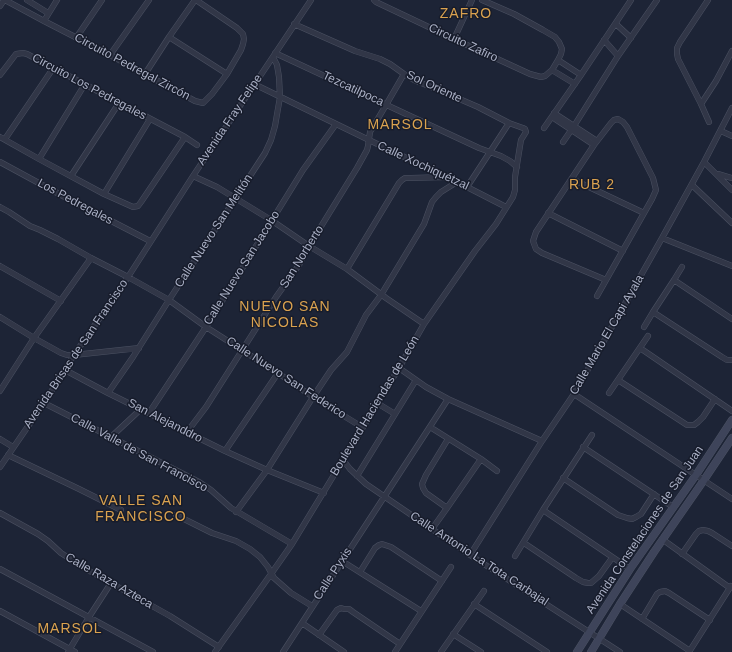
<!DOCTYPE html>
<html>
<head>
<meta charset="utf-8">
<style>
  body { margin:0 }
  canvas { display:block; background:#1d2436 }
</style>
</head>
<body>
<canvas width="732" height="652"></canvas>
<script>
const g = document.querySelector('canvas').getContext('2d');
g.lineJoin = 'round';
const toPath = rows => new Path2D(rows.map(r => 'M' + r).join(''));
function stroke(path, color, width, dash) { g.strokeStyle = color; g.lineWidth = width; g.lineCap = dash ? 'butt' : 'round'; g.setLineDash(dash || []); g.stroke(path); }
function write(font, color, halo, rows, align = 'center') {
  g.font = font + ' Helvetica,sans-serif'; g.lineWidth = 3; g.setLineDash([]); g.textBaseline = 'middle'; g.strokeStyle = halo; g.fillStyle = color; for (const [text, x, y, turn = 0] of rows) {
    g.save(); g.translate(x, y); g.rotate((+turn || 0) * Math.PI / 180); g.textAlign = isNaN(turn) ? turn : align; if (halo) g.strokeText(text, 0, 0); g.fillText(text, 0, 0); g.restore();
  }
}
const street = toPath([
  [5,0,44,21,110,55,195,101,203,103,212,94,227,74,241,50,243,44,244,39,243,34,237,28,196,0],
  [27,0,48,13],
  [374,0,376,2,454,39,530,74,541,77,545,76,552,70,558,60,561,54,562,49,559,42,555,37,543,30,514,14,482,0],
  [708,0,680,42,677,48,677,54,678,59,701,104,709,122],
  [0,6,4,0],
  [44,21,57,0],
  [616,24,631,38],
  [169,37,227,74],
  [76,38,102,0],
  [454,39,472,0],
  [604,40,618,56],
  [275,53,479,148,501,156,510,161,517,167],
  [110,55,149,0],
  [558,60,581,75],
  [552,70,575,84],
  [145,74,169,37,195,0],
  [0,75,16,54,23,53,27,54,185,137,197,145],
  [254,84,369,140,467,187,506,207],
  [701,104,716,81,732,51],
  [554,113,597,141],
  [552,117,594,145],
  [544,128,581,75,631,0],
  [721,131,732,136],
  [0,137,39,159,104,194,133,207,138,206,141,202,185,137],
  [5,139,54,67],
  [563,142,574,126,618,56,657,0],
  [39,159,85,84],
  [0,162,59,194,150,241],
  [704,162,732,190],
  [718,174,732,178],
  [71,176,119,103],
  [193,176,217,187,271,220,309,246,347,269,386,298,424,324],
  [572,179,644,213],
  [692,185,732,223],
  [467,187,490,152,509,123],
  [104,194,150,119],
  [0,207,9,212,30,226,40,230,58,239,91,258,128,277,169,300,206,327,278,373,313,397,362,427],
  [548,213,623,251],
  [662,238,732,266],
  [0,266,61,301],
  [347,269,399,183,402,180,405,178,411,178,446,177],
  [674,280,732,319],
  [597,296,652,199,656,190,653,178,627,127,623,122,618,119,614,120,611,123,594,145,536,232,533,241,536,249,542,253,606,280],
  [653,312,722,357,727,360,732,360],
  [0,317,34,338,61,353,67,355,74,355,139,348],
  [644,327,653,312,674,280,682,267],
  [640,348,732,411],
  [399,368,426,387,448,399,542,441],
  [65,370,108,393,225,451,267,470,324,493],
  [618,380,687,425,694,425,698,422,703,417,715,399],
  [0,391,34,338,91,258],
  [108,393,133,357,169,300,265,153,271,140,275,126,280,97,279,77,277,65,273,57],
  [609,393,648,336],
  [574,394,732,499],
  [44,403,199,482,211,490,231,508,292,544],
  [377,403,395,414],
  [149,413,206,327,303,170,336,124],
  [430,427,481,459,497,471],
  [187,432,206,407,276,297,299,265,309,246,357,168,367,150,368,146,370,132,386,105,404,74],
  [111,437,141,409],
  [0,439,13,447],
  [583,447,673,507],
  [225,451,278,373],
  [8,455,79,489,121,510],
  [343,460,350,469,366,484,470,555,620,652],
  [0,467,44,403,74,355,128,277,193,176,311,0],
  [357,476,416,380],
  [563,478,618,515,627,518,632,519,636,517,641,514,654,494],
  [447,508,426,493,423,488,422,484,426,475,448,439],
  [543,510,630,569],
  [236,512,267,470,313,397,331,370,347,352,366,315,381,295,424,224,432,202,436,197,441,192,457,182],
  [0,513,38,534,48,541,61,553,86,569,170,616,219,647],
  [176,515,212,533,236,541,250,549,260,557,268,567,274,578,291,593,312,606],
  [432,529,447,508,481,459],
  [662,539,730,588],
  [524,543,576,578,583,582,588,583,591,583,599,576,612,558],
  [682,554,696,534,699,531,703,530,708,531,712,533,732,546],
  [470,555,542,441,574,394,662,238,704,162,732,108],
  [515,556,543,510,592,435],
  [342,561,421,611],
  [0,569,153,652],
  [360,572,375,548,379,545,382,544,391,547,442,581],
  [474,604,547,652],
  [620,604,690,651],
  [0,611,75,652],
  [642,619,657,594,660,592,665,591,669,593,710,620],
  [302,623,344,652],
  [453,634,481,652],
  [319,635,337,610,341,608,344,609,349,609,353,612,400,644],
  [68,652,89,617,111,583],
  [215,652,271,574,292,544,399,368,424,324,475,251,496,224,513,197,515,190,515,177,520,146,521,140,526,132,525,129,523,128,509,123,478,107,441,91,414,80,404,74,390,64,380,59,355,51,294,24],
  [283,652,448,399],
  [395,652,451,567],
  [441,652,484,591],
  [689,652,731,586]
]);
const secondary = toPath([
  [577,652,630,569,696,475,732,420],
  [591,652,620,604,654,552,704,480,732,438]
]);
stroke(street, '#4b5162', 6);
stroke(secondary, '#4b5162', 8);
stroke(street, '#313647', 5);
stroke(secondary, '#3e445a', 7);
write('12px', '#aab0c5', '#171c2b', [
  ["Circuito Zafiro",463,43,25],
  ["Circuito Pedregal Zircón",132,67,28],
  ["Circuito Los Pedregales",89,87,28],
  ["Sol Oriente",434,87,25],
  ["Tezcatilpoca",353,89,25],
  ["Avenida Fray Felipe",230,120,-56],
  ["Calle Xochiquétzal",423,166,25],
  ["Los Pedregales",75,202,28],
  ["Calle Nuevo San Melitón",214,231,-57],
  ["San Norberto",302,257,-58],
  ["Calle Nuevo San Jacobo",242,268,-58],
  ["Calle Mario El Capi Ayala",607,335,-60],
  ["Avenida Brisas de San Francisco",76,354,-56],
  ["Calle Nuevo San Federico",286,378,33],
  ["Boulevard Haciendas de León",375,406,-59],
  ["San Alejanddro",165,421,27],
  ["Calle Valle de San Francisco",139,453,28],
  ["Avenida Constelaciones de San Juan",645,530,-56],
  ["Calle Antonio La Tota Carbajal",479,559,33],
  ["Calle Pyxis",333,574,-57],
  ["Calle Raza Azteca",109,581,30]
]);
g.letterSpacing = '1px';
write('14px', '#daa24f', '#171c2b', [
  ["ZAFRO",466,14],
  ["MARSOL",400,125],
  ["RUB 2",592,185],
  ["NUEVO SAN",285,307],
  ["NICOLAS",285,323],
  ["VALLE SAN",141,501],
  ["FRANCISCO",141,517],
  ["MARSOL",70,629]
]);
g.letterSpacing = '0px';
</script>
</body>
</html>
